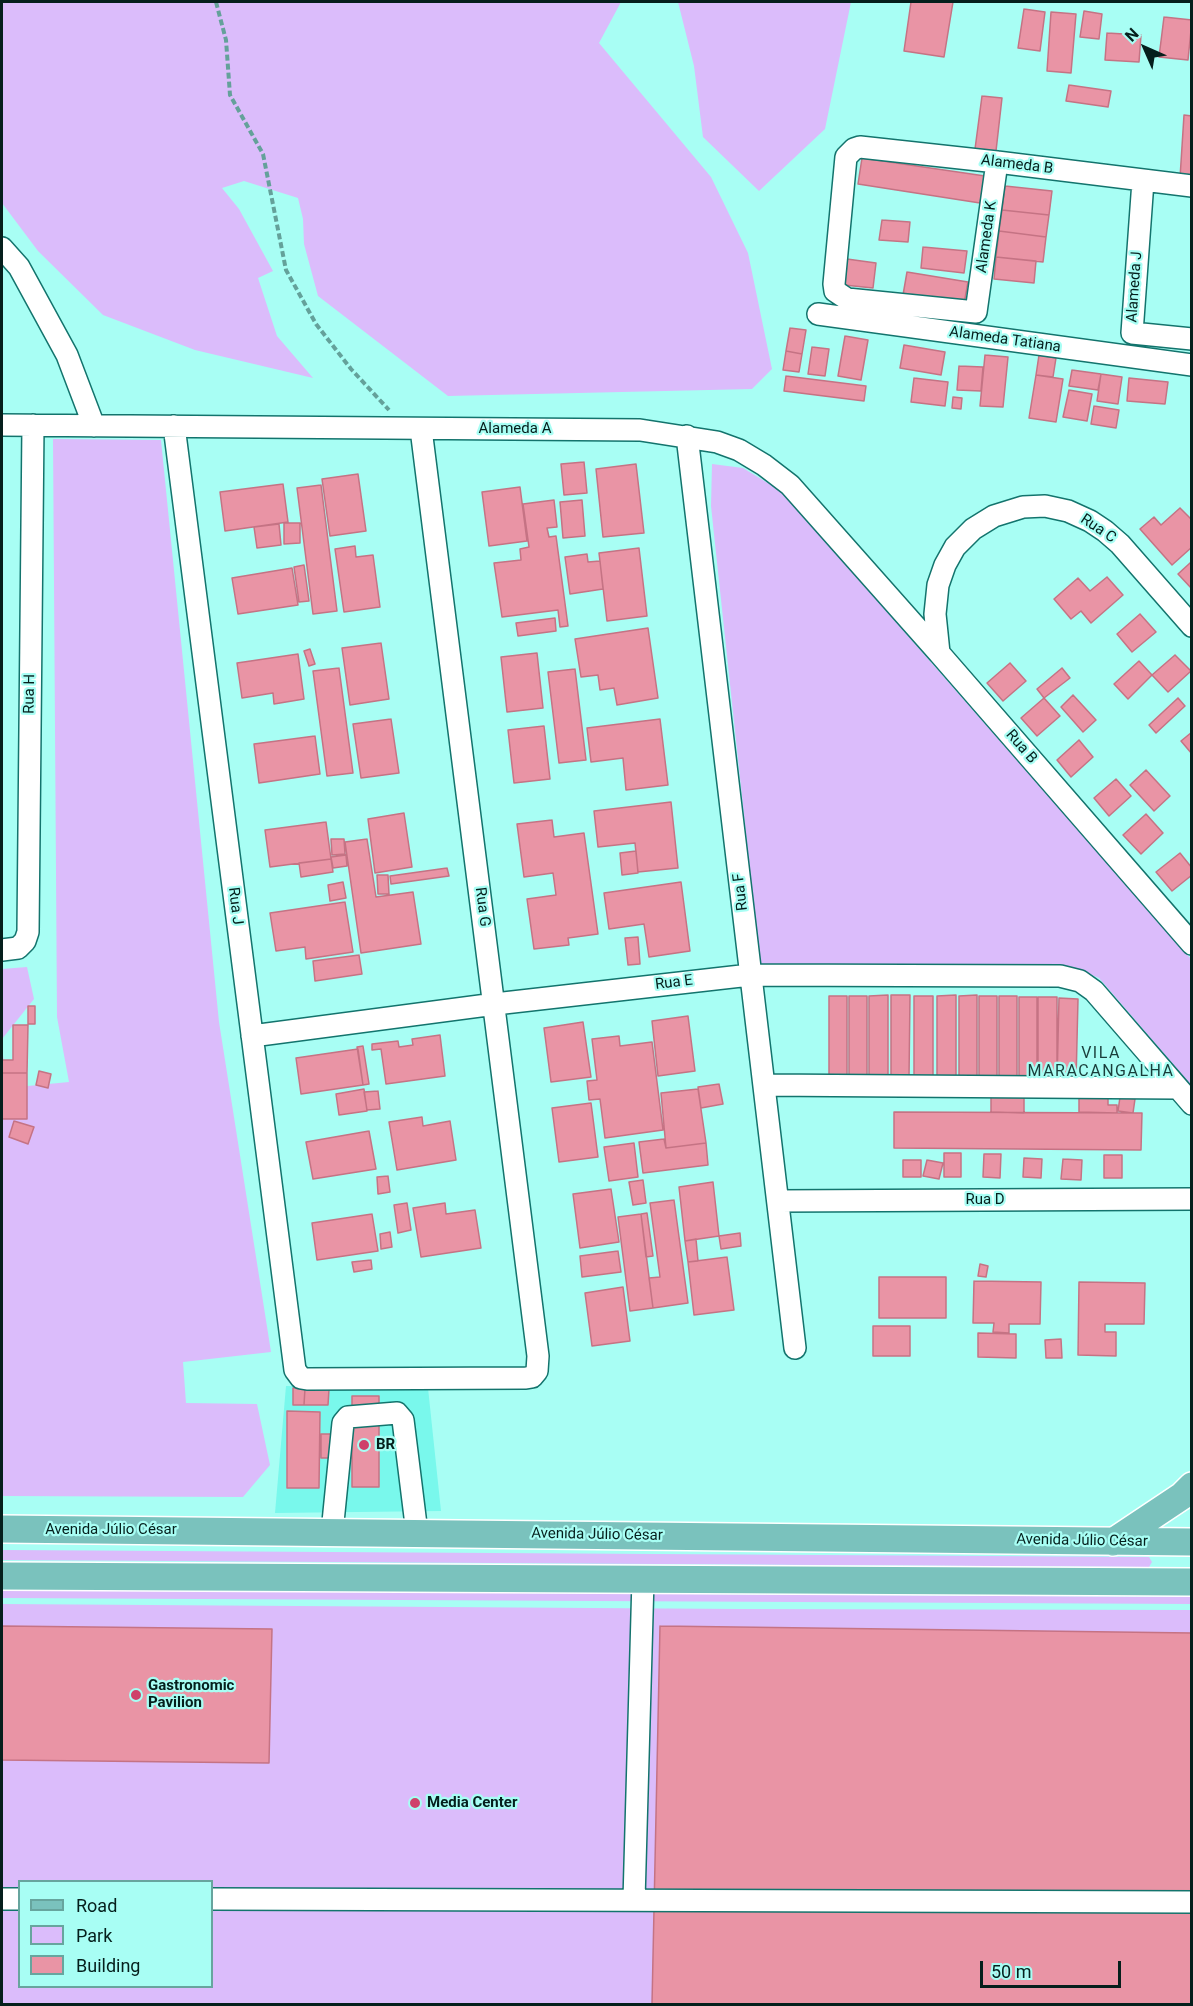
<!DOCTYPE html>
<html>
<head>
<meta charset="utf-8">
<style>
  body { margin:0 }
  #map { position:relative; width:1193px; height:2006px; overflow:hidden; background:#a8fef4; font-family:Roboto,sans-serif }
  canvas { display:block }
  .frame { position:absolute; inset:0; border:3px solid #051f1c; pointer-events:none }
  .legend { position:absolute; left:18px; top:1880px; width:195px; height:108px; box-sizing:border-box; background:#a8fef4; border:2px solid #67a59e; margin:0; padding:8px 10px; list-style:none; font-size:18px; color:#051f1c }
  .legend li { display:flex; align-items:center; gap:12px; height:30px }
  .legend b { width:30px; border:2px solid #67a59e }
  .north { position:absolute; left:1115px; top:18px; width:60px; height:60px; -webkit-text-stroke:4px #a8fef4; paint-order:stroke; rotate:315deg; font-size:16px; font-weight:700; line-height:24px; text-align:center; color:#051f1c }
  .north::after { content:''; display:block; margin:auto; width:21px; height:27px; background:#051f1c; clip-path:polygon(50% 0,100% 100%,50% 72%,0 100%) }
  .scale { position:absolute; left:980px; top:1961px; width:141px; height:27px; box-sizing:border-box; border:3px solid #051f1c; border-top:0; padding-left:8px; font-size:18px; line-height:21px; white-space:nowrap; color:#051f1c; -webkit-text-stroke:4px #a8fef4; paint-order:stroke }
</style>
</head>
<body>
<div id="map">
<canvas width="1193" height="2006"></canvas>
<div class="frame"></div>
<ul class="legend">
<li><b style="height:8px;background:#7ac2bd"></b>Road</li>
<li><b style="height:16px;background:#dbbcfb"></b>Park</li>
<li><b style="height:16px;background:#e994a5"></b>Building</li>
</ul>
<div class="north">N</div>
<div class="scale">50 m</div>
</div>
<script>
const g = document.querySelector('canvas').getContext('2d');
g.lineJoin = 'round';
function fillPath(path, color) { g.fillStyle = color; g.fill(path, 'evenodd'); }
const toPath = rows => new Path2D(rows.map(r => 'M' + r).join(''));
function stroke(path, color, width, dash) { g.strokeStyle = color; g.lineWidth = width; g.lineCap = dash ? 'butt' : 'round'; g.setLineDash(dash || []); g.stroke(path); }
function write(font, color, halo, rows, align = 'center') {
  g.font = font + ' Roboto,sans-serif'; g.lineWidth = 4.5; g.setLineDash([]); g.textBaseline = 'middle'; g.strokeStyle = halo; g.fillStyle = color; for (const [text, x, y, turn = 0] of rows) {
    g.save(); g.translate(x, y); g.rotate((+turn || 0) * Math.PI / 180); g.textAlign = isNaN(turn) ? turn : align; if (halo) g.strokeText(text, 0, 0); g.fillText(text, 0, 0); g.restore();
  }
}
fillPath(toPath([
  [286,1386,428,1388,441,1511,275,1513]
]), '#79f8ec');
fillPath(toPath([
  [2,2,621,2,599,43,711,177,748,253,772,369,752,389,448,396,318,296,304,244,303,219,298,198,244,181,222,188,239,209,273,271,258,278,277,336,313,378,195,350,103,315,38,251,2,203],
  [678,2,851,2,825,129,759,191,703,137,694,66],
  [53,439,161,440,219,1022,271,1352,183,1362,186,1403,257,1404,270,1465,243,1497,2,1496,2,1047,7,1088,69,1082,57,1017],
  [712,464,743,468,781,491,1191,959,1191,1085,1099,978,1075,968,760,965,711,506],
  [27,967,34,999,2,1039,2,969],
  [2,1550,1149,1557,1152,1562,1149,1567,2,1560],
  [2,1590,1191,1597,1192,1604,2,1598],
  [2,1604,740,1609,1191,1610,1191,2004,2,2004],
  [20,1882,212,1882,212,1986,20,1986]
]), '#dbbcfb');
const building = toPath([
  [911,2,953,2,944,57,904,51,911,2],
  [1024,9,1045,12,1040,51,1018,48,1024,9],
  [1084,11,1102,14,1099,39,1080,37,1084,11],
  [1051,12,1076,14,1071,73,1047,71,1051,12],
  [1164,17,1192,20,1188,60,1159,57,1164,17],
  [1107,33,1141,35,1139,62,1105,60,1107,33],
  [1069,85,1111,91,1108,107,1066,101,1069,85],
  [982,96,1002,98,996,151,975,149,982,96],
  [1184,115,1192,116,1192,179,1180,178,1184,115],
  [862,158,985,176,980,203,858,184,862,158],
  [1005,186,1052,191,1049,215,1002,210,1005,186],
  [1002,210,1049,215,1046,237,999,231,1002,210],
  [882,220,910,222,908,242,879,240,882,220],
  [999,231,1046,237,1043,262,996,257,999,231],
  [923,247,967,251,964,273,921,268,923,247],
  [996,257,1036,261,1034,283,994,279,996,257],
  [847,259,876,263,873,288,844,285,847,259],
  [907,272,968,282,964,304,903,295,907,272],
  [790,328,806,330,802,354,786,351,790,328],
  [845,336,868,340,861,380,838,376,845,336],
  [904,345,945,352,941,375,900,368,904,345],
  [812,347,829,349,825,376,808,374,812,347],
  [786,351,802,354,799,372,783,370,786,351],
  [985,355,1008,357,1003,407,980,406,985,355],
  [1039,355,1056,358,1053,377,1036,375,1039,355],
  [959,366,983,367,981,391,957,390,959,366],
  [1072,370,1101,374,1098,390,1069,386,1072,370],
  [1101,374,1122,377,1118,404,1097,401,1101,374],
  [1036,375,1063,379,1056,422,1029,418,1036,375],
  [786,376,866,386,864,401,784,391,786,376],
  [914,378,948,382,945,406,911,402,914,378],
  [1129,378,1168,382,1165,404,1127,401,1129,378],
  [1069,390,1092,394,1087,421,1063,417,1069,390],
  [953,397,962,398,961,409,952,408,953,397],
  [1094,406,1119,410,1116,428,1091,424,1094,406],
  [584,462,587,493,564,495,561,464,584,462],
  [636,464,644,533,603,537,596,469,636,464],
  [358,474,366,531,330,536,322,479,358,474],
  [283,484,288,522,225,531,220,492,283,484],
  [321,485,337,611,313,614,297,488,321,485],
  [520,487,527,541,489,546,482,492,520,487],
  [554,500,557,527,547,528,549,537,556,536,568,626,560,627,558,610,502,617,494,563,521,560,520,549,529,547,523,504,554,500],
  [582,500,585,536,563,538,560,502,582,500],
  [1180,508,1192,520,1192,547,1172,565,1140,529,1154,517,1161,525,1180,508],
  [284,523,300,523,300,543,284,544,284,523],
  [279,524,281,545,257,548,254,527,279,524],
  [355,546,356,557,373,555,380,607,344,612,335,549,355,546],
  [639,548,647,616,607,621,599,553,639,548],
  [587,554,588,562,600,561,603,589,570,594,565,557,587,554],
  [1190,563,1192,566,1192,589,1178,574,1190,563],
  [304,565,309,601,299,602,294,567,304,565],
  [292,568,298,605,238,614,232,578,292,568],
  [1107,577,1123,595,1091,623,1081,611,1071,619,1054,599,1078,578,1090,591,1107,577],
  [1140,614,1156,632,1132,652,1117,634,1140,614],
  [555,618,556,631,518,636,516,623,555,618],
  [648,628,658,698,617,705,614,688,600,690,598,675,581,677,575,639,648,628],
  [381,643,389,699,350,705,342,648,381,643],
  [310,649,315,664,309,666,304,651,310,649],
  [537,653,543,708,507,712,501,657,537,653],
  [298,654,304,699,274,704,273,693,242,698,237,663,298,654],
  [1175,655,1191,671,1168,692,1152,675,1175,655],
  [1139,661,1152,675,1128,699,1114,684,1139,661],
  [1010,663,1026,681,1003,701,987,683,1010,663],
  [339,668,353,773,327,776,313,671,339,668],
  [1062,668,1070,678,1044,698,1037,689,1062,668],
  [575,669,586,760,559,763,548,672,575,669],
  [1073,695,1096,720,1083,732,1061,707,1073,695],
  [1044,698,1060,716,1037,736,1021,718,1044,698],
  [1178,698,1185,706,1156,733,1149,725,1178,698],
  [391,719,399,773,361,778,353,724,391,719],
  [660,719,668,785,626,790,623,758,591,762,587,728,660,719],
  [544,726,550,779,514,783,508,730,544,726],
  [1192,732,1192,754,1181,741,1192,732],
  [315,736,320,774,259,783,254,744,315,736],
  [1079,740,1093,757,1071,777,1057,760,1079,740],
  [1146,770,1170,796,1154,811,1130,785,1146,770],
  [1116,779,1131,796,1109,816,1094,798,1116,779],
  [671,802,678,868,638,872,635,843,598,847,594,811,671,802],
  [404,813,412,867,375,873,368,819,404,813],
  [1146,814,1163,833,1141,854,1123,835,1146,814],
  [552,820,554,837,584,833,598,934,568,938,569,945,534,949,527,899,556,895,553,873,524,877,517,824,552,820],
  [326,822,331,859,270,867,265,830,326,822],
  [331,839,344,839,345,854,332,855,331,839],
  [367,839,376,897,413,892,421,944,361,953,345,842,367,839],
  [636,851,638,873,622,875,620,853,636,851],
  [1180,853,1192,868,1192,875,1172,891,1156,872,1180,853],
  [346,855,347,866,333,868,331,857,346,855],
  [331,859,333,872,301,877,299,863,331,859],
  [447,868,449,876,391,884,390,876,447,868],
  [377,875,388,875,389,894,378,894,377,875],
  [343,882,346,898,330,901,328,885,343,882],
  [681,882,690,951,649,957,644,924,609,929,604,893,681,882],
  [345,902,353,952,306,959,305,947,276,951,270,913,345,902],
  [638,937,640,964,628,965,625,938,638,937],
  [359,955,362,974,315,981,313,961,359,955],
  [888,995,888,1078,869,1078,869,996,888,995],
  [891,995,910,995,909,1078,891,1078,891,995],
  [956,995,956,1078,937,1078,937,996,956,995],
  [977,995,977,1079,959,1079,959,996,977,995],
  [829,996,847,996,847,1079,829,1079,829,996],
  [849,996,867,996,867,1078,849,1079,849,996],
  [914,996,933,996,933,1079,914,1079,914,996],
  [979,996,997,996,997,1079,979,1079,979,996],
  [999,996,1017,996,1017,1079,999,1079,999,996],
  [1019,997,1037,997,1037,1080,1019,1080,1019,997],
  [1038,997,1057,997,1057,1080,1038,1080,1038,997],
  [1059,998,1078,999,1076,1082,1057,1082,1059,998],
  [28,1006,35,1006,35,1024,28,1024,28,1006],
  [688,1016,695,1071,658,1076,652,1021,688,1016],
  [583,1022,591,1077,551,1082,544,1028,583,1022],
  [13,1025,28,1025,27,1073,2,1073,2,1060,13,1060,13,1025],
  [440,1035,445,1076,386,1084,381,1049,372,1050,372,1044,398,1041,399,1047,413,1045,412,1039,440,1035],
  [619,1036,620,1046,652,1042,663,1130,605,1138,600,1099,589,1100,587,1081,597,1080,592,1039,619,1036],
  [363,1046,369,1084,363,1085,357,1047,363,1046],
  [358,1049,363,1085,301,1094,296,1058,358,1049],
  [39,1071,51,1074,48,1088,36,1085,39,1071],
  [2,1073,27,1073,27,1119,2,1119,2,1073],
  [719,1084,723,1104,701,1108,698,1087,719,1084],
  [364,1089,367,1111,339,1115,336,1094,364,1089],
  [698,1089,706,1143,666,1148,661,1093,698,1089],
  [378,1091,380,1109,367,1110,364,1092,378,1091],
  [991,1094,1024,1094,1024,1113,991,1112,991,1094],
  [1079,1095,1108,1095,1108,1105,1117,1105,1117,1113,1079,1112,1079,1095],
  [1120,1097,1135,1099,1133,1113,1118,1111,1120,1097],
  [591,1103,598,1157,559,1162,552,1108,591,1103],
  [894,1112,1142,1113,1141,1150,894,1148,894,1112],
  [422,1117,423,1126,450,1121,456,1160,397,1170,389,1122,422,1117],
  [14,1121,34,1127,28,1144,9,1137,14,1121],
  [369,1131,376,1169,313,1179,306,1142,369,1131],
  [664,1139,666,1148,706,1143,708,1165,643,1173,639,1142,664,1139],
  [634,1143,638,1177,609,1181,604,1147,634,1143],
  [944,1153,961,1153,961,1177,944,1177,944,1153],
  [984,1154,1001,1154,1000,1178,983,1177,984,1154],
  [1104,1155,1122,1155,1122,1178,1104,1178,1104,1155],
  [1024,1158,1042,1159,1041,1178,1023,1177,1024,1158],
  [1063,1159,1082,1160,1081,1180,1061,1179,1063,1159],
  [903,1160,921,1160,921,1177,903,1177,903,1160],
  [927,1160,943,1163,939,1179,923,1176,927,1160],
  [388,1176,390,1192,378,1194,377,1177,388,1176],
  [643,1180,646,1203,633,1205,629,1182,643,1180],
  [713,1182,719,1236,685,1241,679,1187,713,1182],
  [611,1189,619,1242,580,1248,573,1194,611,1189],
  [674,1200,688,1303,653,1308,649,1278,660,1277,650,1203,674,1200],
  [407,1203,411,1230,398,1233,394,1205,407,1203],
  [445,1203,446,1214,475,1210,481,1248,421,1257,413,1208,445,1203],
  [647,1213,653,1256,646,1257,641,1214,647,1213],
  [372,1214,378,1251,317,1260,312,1223,372,1214],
  [641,1214,653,1308,630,1311,618,1217,641,1214],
  [390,1232,392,1247,381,1249,380,1234,390,1232],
  [740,1233,741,1246,721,1249,719,1236,740,1233],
  [696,1239,698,1261,688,1262,685,1241,696,1239],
  [618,1251,621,1272,582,1277,580,1256,618,1251],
  [727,1257,734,1310,694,1315,688,1262,727,1257],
  [371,1260,372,1269,354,1272,352,1262,371,1260],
  [980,1264,988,1266,986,1277,978,1276,980,1264],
  [879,1277,946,1277,946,1318,879,1318,879,1277],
  [974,1281,1041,1282,1040,1324,1009,1324,1009,1333,993,1332,994,1323,973,1323,974,1281],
  [1079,1282,1145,1283,1144,1324,1105,1324,1105,1332,1116,1332,1116,1356,1078,1355,1079,1282],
  [623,1287,630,1341,592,1346,585,1293,623,1287],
  [873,1326,910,1326,910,1356,873,1356,873,1326],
  [978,1333,1016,1334,1016,1358,978,1357,978,1333],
  [1061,1339,1062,1358,1046,1358,1045,1340,1061,1339],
  [293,1388,305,1388,304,1405,293,1405,293,1388],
  [305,1388,329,1389,328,1405,304,1405,305,1388],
  [352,1396,379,1396,379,1487,352,1487,352,1396],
  [287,1411,320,1412,319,1488,287,1488,287,1411],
  [321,1434,351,1434,351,1458,321,1458,321,1434],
  [2,1626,272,1629,269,1763,2,1760,2,1626],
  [660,1626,1192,1633,1192,2004,652,2004,660,1626]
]);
fillPath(building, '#e994a5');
stroke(building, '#c57384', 1.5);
const minor = toPath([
  [997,162,976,312,847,299,835,291,834,284,846,157,854,149,860,147,997,162,1192,186],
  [1143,181,1132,333,1192,339],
  [2,248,19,267,67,355,94,426],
  [818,314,1192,365],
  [2,425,640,430,717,442,739,450,764,465,790,485,939,653],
  [174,426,295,1370,301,1378,307,1379,526,1378,532,1377,537,1371,538,1356,421,429],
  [687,436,795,1348],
  [1192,626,1120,544,1105,531,1090,521,1068,511,1045,506,1023,507,994,516,973,529,955,547,945,565,938,585,935,614,939,653,1192,944],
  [2,950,18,948,25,941,28,932,33,425],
  [252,1036,495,1004,750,975,1060,976,1080,981,1094,991,1192,1104],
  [765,1085,1177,1088],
  [778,1201,1192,1199],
  [332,1532,343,1423,348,1417,397,1413,403,1420,417,1533],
  [2,1899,20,1899],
  [212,1899,1192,1902],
  [634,1900,643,1579]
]);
const major = toPath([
  [2,1529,1192,1542],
  [1113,1542,1182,1496,1192,1486],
  [2,1576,1192,1582]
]);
stroke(minor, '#13746d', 24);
stroke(major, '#fff', 30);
stroke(toPath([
  [216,2,226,40,230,95,263,154,286,270,316,324,351,369,389,410]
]), '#64a19a', 4, [6, 3]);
stroke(minor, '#fff', 21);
stroke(major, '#7ac2bd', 27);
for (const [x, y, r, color] of [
  [364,1445,6,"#cf416a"],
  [136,1695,6,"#cf416a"],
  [415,1803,6,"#cf416a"]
]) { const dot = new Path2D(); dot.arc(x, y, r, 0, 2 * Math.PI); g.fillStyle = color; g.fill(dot); stroke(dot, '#a8fef4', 2); }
write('15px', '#051f1c', '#a8fef4', [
  ["Alameda B",1017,165,7],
  ["Alameda K",987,237,-82],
  ["Alameda J",1135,287,-86],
  ["Alameda Tatiana",1005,340,8],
  ["Alameda A",515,429],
  ["Rua C",1098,529,34],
  ["Rua H",30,694,-89],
  ["Rua B",1021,747,49],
  ["Rua F",741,892,-97],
  ["Rua J",235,906,83],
  ["Rua G",482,907,83],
  ["Rua E",674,983,-7],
  ["Rua D",985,1200],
  ["Avenida Júlio César",111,1530],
  ["Avenida Júlio César",597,1535,1],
  ["Avenida Júlio César",1082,1541,1]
]);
write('bold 15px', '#051f1c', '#a8fef4', [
  ["BR",376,1445],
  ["Gastronomic",148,1686],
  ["Pavilion",148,1703],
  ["Media Center",427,1803]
], 'left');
g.letterSpacing = '1.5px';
write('16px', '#193d3a', '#a8fef4', [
  ["VILA",1101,1054],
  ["MARACANGALHA",1101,1072]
]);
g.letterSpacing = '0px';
</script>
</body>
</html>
